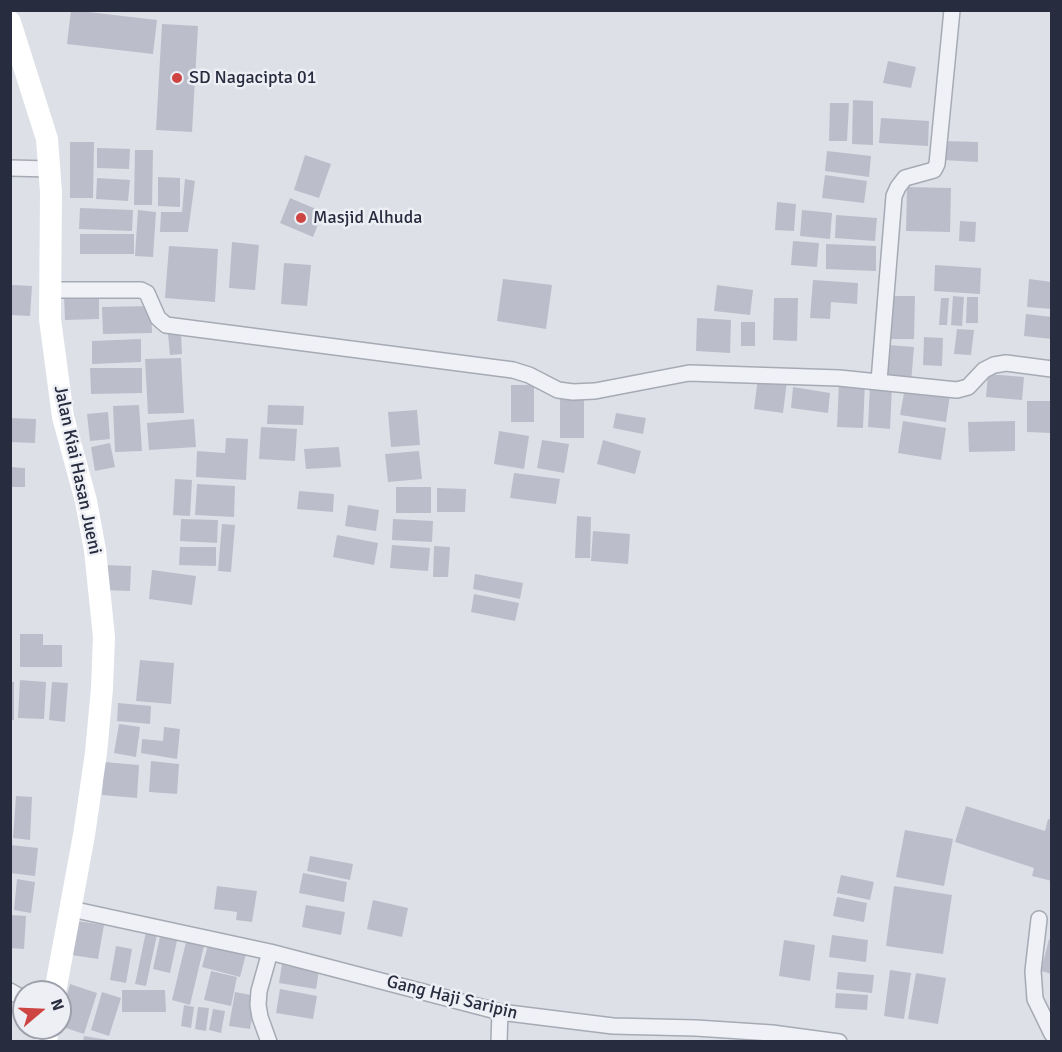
<!DOCTYPE html>
<html>
<head>
<meta charset="utf-8">
<style>
  body { margin:0 }
  #map { position:relative; width:1062px; height:1052px; overflow:hidden; background:#dde0e7; font-family:Signika,sans-serif }
  canvas { display:block }
  .frame { position:absolute; inset:0; border:12px solid #272c3e; pointer-events:none }
  .north { position:absolute; left:12px; top:980px; width:60px; height:60px; box-sizing:border-box; background:#edeff5; border:2px solid #9ea1ac; border-radius:50%; rotate:71deg; font-size:16px; font-weight:700; line-height:24px; text-align:center; color:#272c3e }
  .north::after { content:''; display:block; margin:auto; width:21px; height:27px; background:#cd4442; clip-path:polygon(50% 0,100% 100%,50% 72%,0 100%) }
</style>
</head>
<body>
<div id="map">
<canvas width="1062" height="1052"></canvas>
<div class="frame"></div>
<div class="north">N</div>
</div>
<script>
const g = document.querySelector('canvas').getContext('2d');
g.lineJoin = 'round';
function fillPath(path, color) { g.fillStyle = color; g.fill(path, 'evenodd'); }
const toPath = rows => new Path2D(rows.map(r => 'M' + r).join(''));
function stroke(path, color, width, dash) { g.strokeStyle = color; g.lineWidth = width; g.lineCap = dash ? 'butt' : 'round'; g.setLineDash(dash || []); g.stroke(path); }
function write(font, color, halo, rows, align = 'center') {
  g.font = font + ' Signika,sans-serif'; g.lineWidth = 5; g.setLineDash([]); g.textBaseline = 'middle'; g.strokeStyle = halo; g.fillStyle = color; for (const [text, x, y, turn = 0] of rows) {
    g.save(); g.translate(x, y); g.rotate((+turn || 0) * Math.PI / 180); g.textAlign = isNaN(turn) ? turn : align; if (halo) g.strokeText(text, 0, 0); g.fillText(text, 0, 0); g.restore();
  }
}
fillPath(toPath([
  [71,10,157,20,153,54,67,44],
  [162,24,198,26,192,132,156,130],
  [888,61,916,67,911,88,883,83],
  [853,100,873,101,873,145,852,144],
  [830,103,849,103,847,141,829,141],
  [881,118,929,121,928,146,879,143],
  [943,141,978,142,978,162,943,160],
  [70,142,94,142,93,198,70,198],
  [97,148,130,149,129,169,97,168],
  [135,150,153,150,152,205,134,205],
  [827,151,871,156,869,177,825,171],
  [305,155,331,164,319,198,294,190],
  [825,175,867,181,864,203,822,198],
  [158,177,180,178,180,207,158,206],
  [97,178,130,180,128,201,96,199],
  [185,179,195,181,188,232,160,232,161,212,182,212],
  [907,187,951,188,950,232,906,231],
  [290,198,323,212,313,237,280,223],
  [777,202,796,204,794,231,775,230],
  [80,208,133,210,132,231,79,229],
  [138,210,156,212,153,257,135,256],
  [802,210,832,213,830,239,800,236],
  [836,215,877,218,875,241,835,238],
  [960,221,976,222,975,242,959,241],
  [80,234,134,234,134,254,80,254],
  [793,241,819,243,817,267,791,265],
  [232,242,259,245,255,290,229,288],
  [826,244,876,246,876,271,826,269],
  [169,246,218,249,215,302,165,298],
  [284,263,311,265,307,306,281,304],
  [935,265,981,268,980,294,934,291],
  [503,279,552,285,546,329,497,321],
  [1029,279,1052,282,1052,309,1027,307],
  [813,280,858,283,857,304,831,302,830,319,810,318],
  [12,285,32,286,30,316,10,315],
  [717,285,753,290,750,315,714,311],
  [64,296,99,296,99,319,65,320],
  [889,296,915,296,914,339,888,339],
  [953,296,964,297,962,326,951,325],
  [967,297,978,297,978,323,966,323],
  [774,298,798,298,797,341,773,340],
  [941,298,949,298,947,325,939,325],
  [151,306,152,333,103,334,102,307],
  [1026,314,1052,317,1052,339,1024,336],
  [697,318,731,320,730,353,696,351],
  [741,322,755,322,755,346,741,346],
  [957,329,974,330,971,355,954,354],
  [181,333,182,354,170,355,168,334],
  [924,337,943,338,942,366,923,365],
  [141,339,141,362,92,364,92,341],
  [888,345,914,347,911,383,885,381],
  [181,358,184,413,148,414,145,359],
  [90,368,142,368,142,393,91,394],
  [988,374,1024,377,1022,400,986,397],
  [758,377,787,381,783,413,754,409],
  [839,381,865,382,863,428,837,427],
  [511,385,534,385,534,422,511,422],
  [870,385,892,386,890,429,868,427],
  [793,387,830,393,828,413,791,408],
  [905,388,950,395,946,422,900,415],
  [560,398,584,398,584,438,560,438],
  [1027,401,1052,401,1052,433,1027,432],
  [139,405,142,451,115,452,113,406],
  [268,405,304,406,303,425,267,424],
  [417,410,420,445,391,447,388,412],
  [108,412,110,439,90,441,87,414],
  [616,413,646,418,643,434,613,428],
  [10,418,36,419,35,443,10,442],
  [194,419,196,447,149,450,147,423],
  [903,421,946,428,941,460,898,453],
  [1015,421,1015,451,969,452,968,422],
  [261,427,297,429,295,461,259,459],
  [499,431,529,436,524,469,494,464],
  [226,438,248,439,246,480,196,477,197,451,225,453],
  [542,440,569,444,564,473,537,468],
  [603,440,641,451,635,474,597,464],
  [110,443,115,467,95,471,91,447],
  [339,447,341,467,306,469,304,449],
  [419,451,422,479,388,482,385,454],
  [10,467,25,468,25,487,10,487],
  [514,473,560,479,556,504,510,498],
  [175,479,192,480,190,516,173,515],
  [197,484,235,486,234,517,195,515],
  [396,487,431,487,431,513,396,513],
  [437,488,466,489,465,512,437,512],
  [299,491,334,494,333,512,297,509],
  [348,505,379,510,376,531,345,526],
  [577,516,591,517,590,558,575,558],
  [181,519,218,520,217,543,180,541],
  [393,519,433,521,432,542,392,540],
  [222,524,235,525,231,572,218,571],
  [593,531,630,534,628,564,591,561],
  [337,535,378,543,374,565,333,557],
  [392,545,430,548,428,571,390,568],
  [434,546,450,547,448,577,433,577],
  [180,547,216,547,216,566,179,565],
  [103,565,131,566,130,591,102,590],
  [152,570,196,576,192,605,149,599],
  [475,574,523,583,520,599,473,589],
  [474,594,519,603,515,621,471,612],
  [20,634,43,634,43,645,62,645,62,667,20,667],
  [140,660,174,663,171,704,136,701],
  [20,680,46,682,44,719,18,718],
  [10,682,14,682,14,720,10,720],
  [52,682,68,683,65,722,49,720],
  [118,703,151,706,150,724,117,721],
  [119,724,140,727,136,757,114,753],
  [164,727,180,729,177,759,141,753,142,739,163,741],
  [151,761,179,764,177,794,149,792],
  [104,762,139,765,137,798,102,795],
  [16,796,32,797,30,840,13,838],
  [966,806,1045,831,1048,819,1052,820,1052,881,1032,876,1034,868,955,842],
  [905,830,953,839,944,886,896,877],
  [10,845,38,848,35,876,10,873],
  [310,856,353,864,350,880,307,871],
  [303,873,347,882,344,902,299,893],
  [841,875,874,882,870,900,837,893],
  [17,879,35,882,31,913,14,910],
  [217,886,257,891,252,922,236,920,237,912,214,909],
  [894,886,952,895,943,954,886,946],
  [837,897,867,903,864,922,833,916],
  [373,900,408,908,402,937,367,929],
  [306,905,345,912,341,935,302,927],
  [10,915,26,916,24,949,10,948],
  [77,921,104,925,98,959,71,955],
  [147,927,158,930,146,986,135,984],
  [161,932,178,936,170,973,153,969],
  [832,935,868,940,866,962,829,957],
  [1049,939,1052,940,1052,974,1041,971],
  [784,940,815,945,810,981,779,976],
  [186,942,204,946,190,1005,172,1000],
  [208,945,246,954,240,977,202,967],
  [116,946,132,949,126,983,110,980],
  [282,964,319,970,316,989,279,983],
  [890,970,911,973,904,1019,884,1016],
  [211,971,237,977,231,1006,204,1000],
  [838,972,874,975,872,993,836,989],
  [916,973,946,978,938,1024,908,1019],
  [70,984,97,993,84,1034,60,1026,60,1018],
  [280,989,317,996,313,1019,276,1013],
  [122,990,165,990,166,1012,122,1012],
  [102,992,121,998,109,1036,91,1030],
  [235,992,256,996,250,1029,229,1026],
  [836,993,868,995,867,1010,835,1008],
  [184,1005,194,1007,191,1028,181,1026],
  [198,1007,209,1008,206,1031,195,1029],
  [213,1009,225,1011,221,1033,209,1030],
  [84,1036,108,1040,108,1042,83,1042]
]), '#bbbeca');
const street = toPath([
  [10,168,50,169],
  [49,290,141,290,147,293,158,318,166,325,513,370,529,375,558,390,573,392,595,391,689,373,839,378,957,390,968,387,984,370,994,365,1006,363,1052,369],
  [879,381,894,196,898,187,905,178,934,170,937,164,952,10],
  [71,909,270,952,500,1012,613,1026,696,1028,772,1033,839,1042],
  [1039,919,1033,971,1035,999,1052,1034],
  [10,991,24,999],
  [269,1042,260,1017,258,1005,259,991,270,952],
  [499,1042,500,1012]
]);
stroke(street, '#a6aab4', 18);
stroke(street, '#f0f1f6', 15);
stroke(toPath([
  [10,22,47,139,51,192,50,319,63,417,86,501,95,550,104,637,102,688,96,753,84,835,55,992],
  [46,1042,48,1028]
]), '#fff', 22);
for (const [x, y, r, color] of [
  [177,78,6,"#cd4442"],
  [301,218,6,"#cd4442"]
]) { const dot = new Path2D(); dot.arc(x, y, r, 0, 2 * Math.PI); g.fillStyle = color; g.fill(dot); stroke(dot, '#edeff5', 2); }
write('18px', '#272c3e', '#edeff5', [
  ["SD Nagacipta 01",189,78],
  ["Masjid Alhuda",313,218]
], 'left');
write('18px', '#272c3e', '#edeff5', [
  ["Jalan Kiai Hasan Jueni",77,470,78],
  ["Gang Haji Saripin",452,998,14]
]);
</script>
</body>
</html>
